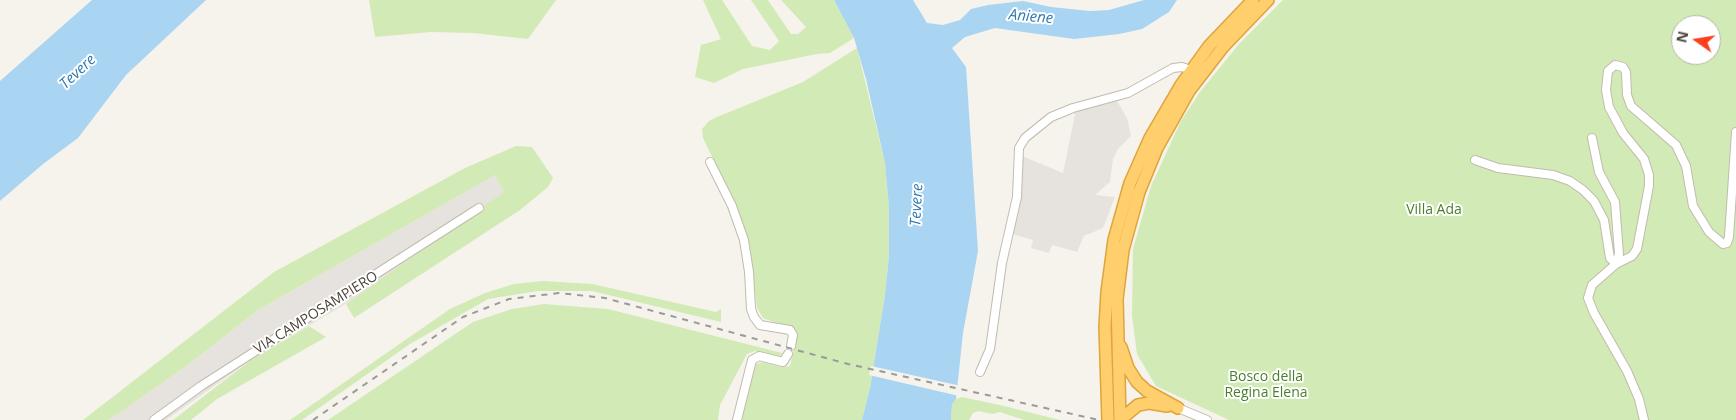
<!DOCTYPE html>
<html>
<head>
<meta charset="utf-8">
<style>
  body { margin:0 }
  #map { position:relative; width:1736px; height:420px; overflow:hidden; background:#f6f3ec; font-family:"Open Sans",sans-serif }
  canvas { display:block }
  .north { position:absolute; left:1671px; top:15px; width:50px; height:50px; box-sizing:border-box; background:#fff; border:1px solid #b7b4b0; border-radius:50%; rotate:283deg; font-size:14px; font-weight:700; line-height:20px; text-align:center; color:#4b4439 }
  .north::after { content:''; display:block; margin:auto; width:18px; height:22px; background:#fc3f1d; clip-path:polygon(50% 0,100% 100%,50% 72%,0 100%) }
</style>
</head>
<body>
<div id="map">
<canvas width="1736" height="420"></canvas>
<div class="north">N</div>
</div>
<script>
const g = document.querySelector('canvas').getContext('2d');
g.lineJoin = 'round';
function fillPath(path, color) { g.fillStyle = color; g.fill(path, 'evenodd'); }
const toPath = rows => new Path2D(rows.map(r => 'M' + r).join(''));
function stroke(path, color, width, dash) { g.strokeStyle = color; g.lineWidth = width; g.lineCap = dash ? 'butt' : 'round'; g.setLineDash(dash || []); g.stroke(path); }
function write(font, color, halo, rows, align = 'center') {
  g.font = font + ' "Open Sans",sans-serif'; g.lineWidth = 4; g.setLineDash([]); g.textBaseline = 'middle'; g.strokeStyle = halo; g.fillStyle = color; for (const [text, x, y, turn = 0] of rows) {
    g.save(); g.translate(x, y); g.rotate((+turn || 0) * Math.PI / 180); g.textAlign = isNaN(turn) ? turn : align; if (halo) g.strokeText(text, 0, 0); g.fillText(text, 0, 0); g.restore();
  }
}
fillPath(toPath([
  [1117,101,1127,118,1131,136,1118,149,1113,159,1110,182,1095,195,1115,197,1103,228,1084,236,1077,252,1052,245,1049,253,1031,248,1033,240,1012,234,1022,156,1063,173,1075,114,1074,110],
  [495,175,504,192,389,278,251,360,166,420,109,420,189,364,258,310]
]), '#e6e2dd');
fillPath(toPath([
  [369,0,556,0,528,39,473,33,430,32,375,37],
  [703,0,722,0,752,46,770,50,779,41,751,0,768,0,791,34,798,34,806,27,781,0,834,0,854,38,830,53,817,54,743,69,714,83,695,77,701,45,721,39],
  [1283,0,1736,0,1736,420,1229,420,1156,386,1137,354,1132,316,1133,249,1151,186,1181,121,1200,92,1239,44],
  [1681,25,1711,25,1711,55,1681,55],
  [857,48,885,163,889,207,889,256,885,295,870,388,862,420,742,420,745,397,756,364,763,362,783,367,790,366,796,340,795,330,763,318,757,308,750,249,739,213,703,138,702,129,709,121,717,117,803,82],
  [516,146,532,147,553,178,548,187,520,210,354,318,346,304,504,192,495,175,258,310,189,364,109,420,83,420,274,272,465,168],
  [543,281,592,284,716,312,721,309,721,322,592,291,538,291,488,299,410,344,302,420,290,420,450,309,485,293,514,284],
  [544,304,608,309,782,353,779,358,755,351,747,354,720,405,718,420,328,420,473,322,512,309],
  [309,326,326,337,217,399,191,420,173,420,251,360],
  [962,397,1004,406,1060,420,1024,420,1000,412,992,414,979,411,973,413,969,420,951,420,952,404,956,399]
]), '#d2eab5');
fillPath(toPath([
  [92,0,206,0,126,75,78,138,43,164,0,201,0,81],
  [834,0,913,0,927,23,943,25,960,20,971,9,988,5,1023,1,1051,7,1090,11,1109,10,1144,0,1177,0,1169,12,1142,29,1119,34,1074,39,995,28,965,37,952,48,966,67,978,251,963,333,956,399,952,404,951,420,862,420,870,388,885,295,889,256,889,207,885,163,866,79,854,38]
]), '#a9d4f2');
fillPath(toPath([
  [871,366,961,386,959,396,869,375]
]), '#f6f3ec');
const minor = toPath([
  [1592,138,1599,172,1615,202,1619,254,1616,264],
  [1475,160,1498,168,1553,175,1570,181,1583,190,1594,201,1604,220,1610,258,1616,264],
  [710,162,732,206,744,240,749,272,751,309,754,317,760,325,790,330,793,335,791,346],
  [980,372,990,349,1002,263,1017,197,1019,148,1025,138,1051,117,1073,108,1128,93,1173,68,1182,67,1191,70],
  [1178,408,1207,420],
  [154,420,201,386,479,208],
  [737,420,752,360,759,356,783,362,788,354],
  [1644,420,1639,399,1627,371,1594,313,1588,298,1592,285,1616,264,1632,256,1637,249,1649,186,1649,175,1644,159,1623,133,1609,107,1606,90,1608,71,1615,65,1623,67,1626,72,1627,95,1631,106,1676,145,1686,166,1693,206,1709,232,1723,244,1727,243,1729,237,1736,132]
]);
const highway = toPath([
  [1121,347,1128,368,1137,382,1147,391,1178,408],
  [1108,420,1105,327,1107,292,1114,240,1130,183,1150,138,1181,85,1209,46,1253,0],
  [1120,420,1117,299,1123,250,1139,192,1157,148,1189,91,1223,47,1268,0],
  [1120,420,1138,405,1149,403,1167,406]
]);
stroke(minor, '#c2bbae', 10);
stroke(highway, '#e0a43c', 14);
stroke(minor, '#fff', 8);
stroke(highway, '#ffcf6e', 11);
stroke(toPath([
  [313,420,463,317,509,299,559,293,605,298,848,364,1099,420]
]), '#9a9a9a', 2, [6, 6]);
write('14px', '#4a7f2a', '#fff', [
  ["Villa Ada",1434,210],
  ["Bosco della",1266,377],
  ["Regina Elena",1266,393]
]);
write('14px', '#4b4439', '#fff', [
  ["VIA CAMPOSAMPIERO",316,313,-32]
]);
write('italic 15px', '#2e7ab2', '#fff', [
  ["Aniene",1031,17,5],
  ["Tevere",78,72,-43],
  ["Tevere",917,205,-87]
]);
</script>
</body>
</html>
